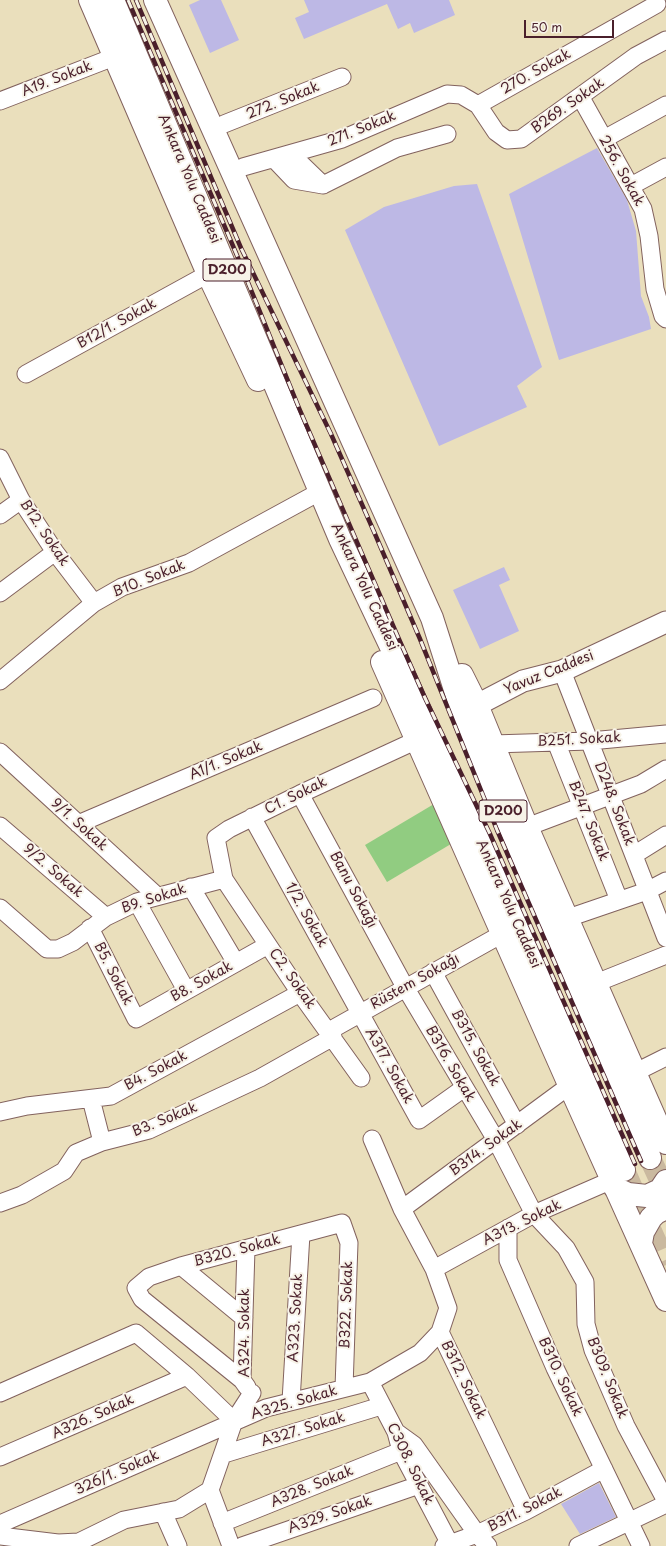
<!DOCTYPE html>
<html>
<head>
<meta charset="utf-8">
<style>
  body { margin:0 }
  #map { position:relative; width:666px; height:1546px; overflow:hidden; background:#eadfbc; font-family:"Playpen Sans",sans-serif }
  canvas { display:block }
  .scale { position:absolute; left:524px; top:20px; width:90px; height:18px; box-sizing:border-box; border:2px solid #4a1f2b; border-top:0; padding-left:5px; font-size:12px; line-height:14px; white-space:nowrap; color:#4a1f2b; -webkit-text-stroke:3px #f7f3e8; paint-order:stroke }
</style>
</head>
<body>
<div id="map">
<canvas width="666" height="1546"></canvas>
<div class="scale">50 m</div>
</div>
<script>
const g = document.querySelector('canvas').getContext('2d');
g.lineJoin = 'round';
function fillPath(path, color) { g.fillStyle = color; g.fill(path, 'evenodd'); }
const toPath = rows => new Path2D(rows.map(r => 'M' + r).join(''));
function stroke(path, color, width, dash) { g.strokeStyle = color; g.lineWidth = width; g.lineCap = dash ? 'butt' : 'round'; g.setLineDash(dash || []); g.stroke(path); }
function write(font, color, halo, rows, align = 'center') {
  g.font = font + ' "Playpen Sans",sans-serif'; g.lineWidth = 4; g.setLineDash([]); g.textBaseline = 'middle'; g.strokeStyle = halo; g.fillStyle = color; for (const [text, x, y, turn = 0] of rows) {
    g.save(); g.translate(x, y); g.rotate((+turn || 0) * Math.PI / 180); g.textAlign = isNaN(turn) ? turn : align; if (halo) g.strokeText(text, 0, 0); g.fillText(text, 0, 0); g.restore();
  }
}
fillPath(toPath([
  [434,804,456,841,387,882,365,845]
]), '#91cc81');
fillPath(toPath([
  [200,0,221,0,239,40,210,53,189,5],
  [304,0,449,0,455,15,414,33,410,23,398,29,387,4,304,39,295,18,309,12],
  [597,148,627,200,636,231,641,296,649,317,651,329,559,360,509,194],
  [477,184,542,367,517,386,527,407,439,446,345,230,384,207,454,186],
  [504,567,510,580,499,585,519,631,480,649,453,590],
  [599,1483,616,1517,580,1534,561,1504]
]), '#bdb8e5');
stroke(toPath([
  [650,1158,666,1193],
  [624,1170,666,1265]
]), '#cab99f', 22, [22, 11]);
const minor = toPath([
  [581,98,643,209,649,236,655,289,663,316,666,319],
  [0,101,114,57],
  [478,105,657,4],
  [224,124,342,77],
  [604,139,666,105],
  [291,154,323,185],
  [274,159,294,180,323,185,397,148,447,134],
  [243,167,342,139,447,94,461,95,478,105,496,132,507,140,521,139,636,56,666,40],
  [631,186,666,167],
  [26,374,208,274],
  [0,458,21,500,55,552,94,603],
  [0,515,21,500],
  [0,593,55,552],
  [562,671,666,938],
  [0,681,94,603,122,587,189,563,312,496],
  [556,742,619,900],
  [493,744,590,741,666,734],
  [0,752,157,896],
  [300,794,405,987,496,1140,534,1214,566,1248,585,1282,586,1324,593,1350,626,1426,666,1501],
  [252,817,419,1120,464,1088],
  [78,824,373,698],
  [0,826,106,917],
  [527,827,641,784,666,769],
  [634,855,666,835],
  [191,887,236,963],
  [137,902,186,990],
  [0,908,47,949,58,949,73,942,106,917,137,902,224,879],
  [568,918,647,891,666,881],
  [90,928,136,1019,268,945],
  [433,972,517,1125],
  [596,983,666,955],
  [329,1031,502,934],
  [636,1072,666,1057],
  [361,1078,300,993,224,879,216,838,229,829,300,794,417,740],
  [91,1099,102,1142],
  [0,1112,27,1106,111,1096,300,993],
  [372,1139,402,1209,434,1269,448,1308,440,1332,526,1511],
  [0,1203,22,1195,64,1171,76,1153,102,1142,149,1130,260,1078,333,1037],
  [402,1209,569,1086],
  [508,1228,508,1260,555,1368,641,1546],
  [246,1249,242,1380,247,1387],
  [181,1266,244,1318],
  [434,1269,534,1214,612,1180],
  [242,1380,142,1299,136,1288,149,1277,181,1266,342,1223,349,1243,344,1388],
  [370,1382,396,1432,401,1451,451,1546],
  [0,1393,136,1333,187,1376,234,1421],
  [291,1401,301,1234],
  [396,1432,414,1445,477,1534,488,1546],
  [224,1454,381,1406],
  [0,1457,187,1376],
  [210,1490,231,1546],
  [163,1512,178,1546],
  [222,1523,401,1451],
  [0,1524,266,1408,370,1382,420,1353,440,1332],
  [0,1536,58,1543,79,1542,124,1520,179,1509,210,1490,234,1421,252,1393],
  [242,1546,419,1485],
  [444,1546,477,1534,526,1511,604,1469],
  [578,1546,666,1504]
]);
const major = toPath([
  [477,705,523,681,562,671,666,622]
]);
const highway = toPath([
  [90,0,208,274,258,380],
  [113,0,340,539,392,649,501,888,624,1170],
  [155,0,432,618,465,721,650,1158],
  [382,662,575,1098,666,1300],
  [462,675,477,705,527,827,666,1143],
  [615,1188,628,1194,647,1196,660,1190,666,1181],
  [641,1243,643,1232,651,1218,656,1213,666,1208]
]);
stroke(minor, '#82625e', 19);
stroke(major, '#82625e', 23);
stroke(highway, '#82625e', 24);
stroke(minor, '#fff', 17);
stroke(major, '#fff', 21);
stroke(highway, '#fff', 22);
const rail = toPath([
  [128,0,236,253,299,408,398,637,425,698,490,834,635,1164],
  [136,0,241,248,331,434,375,534,420,639,497,830,641,1161]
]);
stroke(rail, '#4a1f2b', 4.5);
stroke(rail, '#f7f3e8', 3, [9]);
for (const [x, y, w] of [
  [227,270,48],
  [503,811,48]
]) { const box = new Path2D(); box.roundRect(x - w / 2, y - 11, w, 22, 3); g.fillStyle = '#f7f3e8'; g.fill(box); stroke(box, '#4a1f2b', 1); }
write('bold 13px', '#4a1f2b', null, [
  ["D200",227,270],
  ["D200",503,811]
]);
write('14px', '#4a1f2b', '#f7f3e8', [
  ["270. Sokak",536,72,-29],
  ["A19. Sokak",57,79,-21],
  ["272. Sokak",283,101,-22],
  ["B269. Sokak",568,106,-35],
  ["271. Sokak",362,129,-22],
  ["256. Sokak",621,171,61],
  ["Ankara Yolu Caddesi",189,179,67],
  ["B12/1. Sokak",117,324,-29],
  ["B12. Sokak",44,533,56],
  ["B10. Sokak",149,579,-22],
  ["Ankara Yolu Caddesi",364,587,65],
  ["Yavuz Caddesi",549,673,-22],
  ["B251. Sokak",579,740,-3],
  ["A1/1. Sokak",226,761,-23],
  ["C1. Sokak",296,796,-26],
  ["D248. Sokak",614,804,69],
  ["B247. Sokak",588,821,68],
  ["9/1. Sokak",79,825,42],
  ["9/2. Sokak",53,871,41],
  ["Banu Sokağı",353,890,62],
  ["B9. Sokak",154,899,-18],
  ["Ankara Yolu Caddesi",508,904,66],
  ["1/2. Sokak",306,915,61],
  ["B5. Sokak",113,974,63],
  ["C2. Sokak",292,979,55],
  ["B8. Sokak",202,982,-29],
  ["Rüstem Sokağı",415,982,-29],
  ["B315. Sokak",475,1048,61],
  ["B316. Sokak",450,1064,60],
  ["A317. Sokak",389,1066,61],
  ["B4. Sokak",156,1071,-28],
  ["B3. Sokak",165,1120,-22],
  ["B314. Sokak",486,1148,-36],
  ["A313. Sokak",522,1223,-26],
  ["B320. Sokak",237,1251,-15],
  ["B322. Sokak",347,1305,-88],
  ["A323. Sokak",296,1318,-87],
  ["A324. Sokak",245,1333,-90],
  ["B310. Sokak",560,1377,65],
  ["B309. Sokak",607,1378,68],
  ["B312. Sokak",463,1380,64],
  ["A325. Sokak",294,1403,-16],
  ["A326. Sokak",93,1417,-24],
  ["A327. Sokak",303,1430,-17],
  ["C308. Sokak",410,1464,64],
  ["326/1. Sokak",117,1473,-24],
  ["A328. Sokak",312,1487,-22],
  ["B311. Sokak",525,1510,-27],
  ["A329. Sokak",330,1515,-19]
]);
</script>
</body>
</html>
